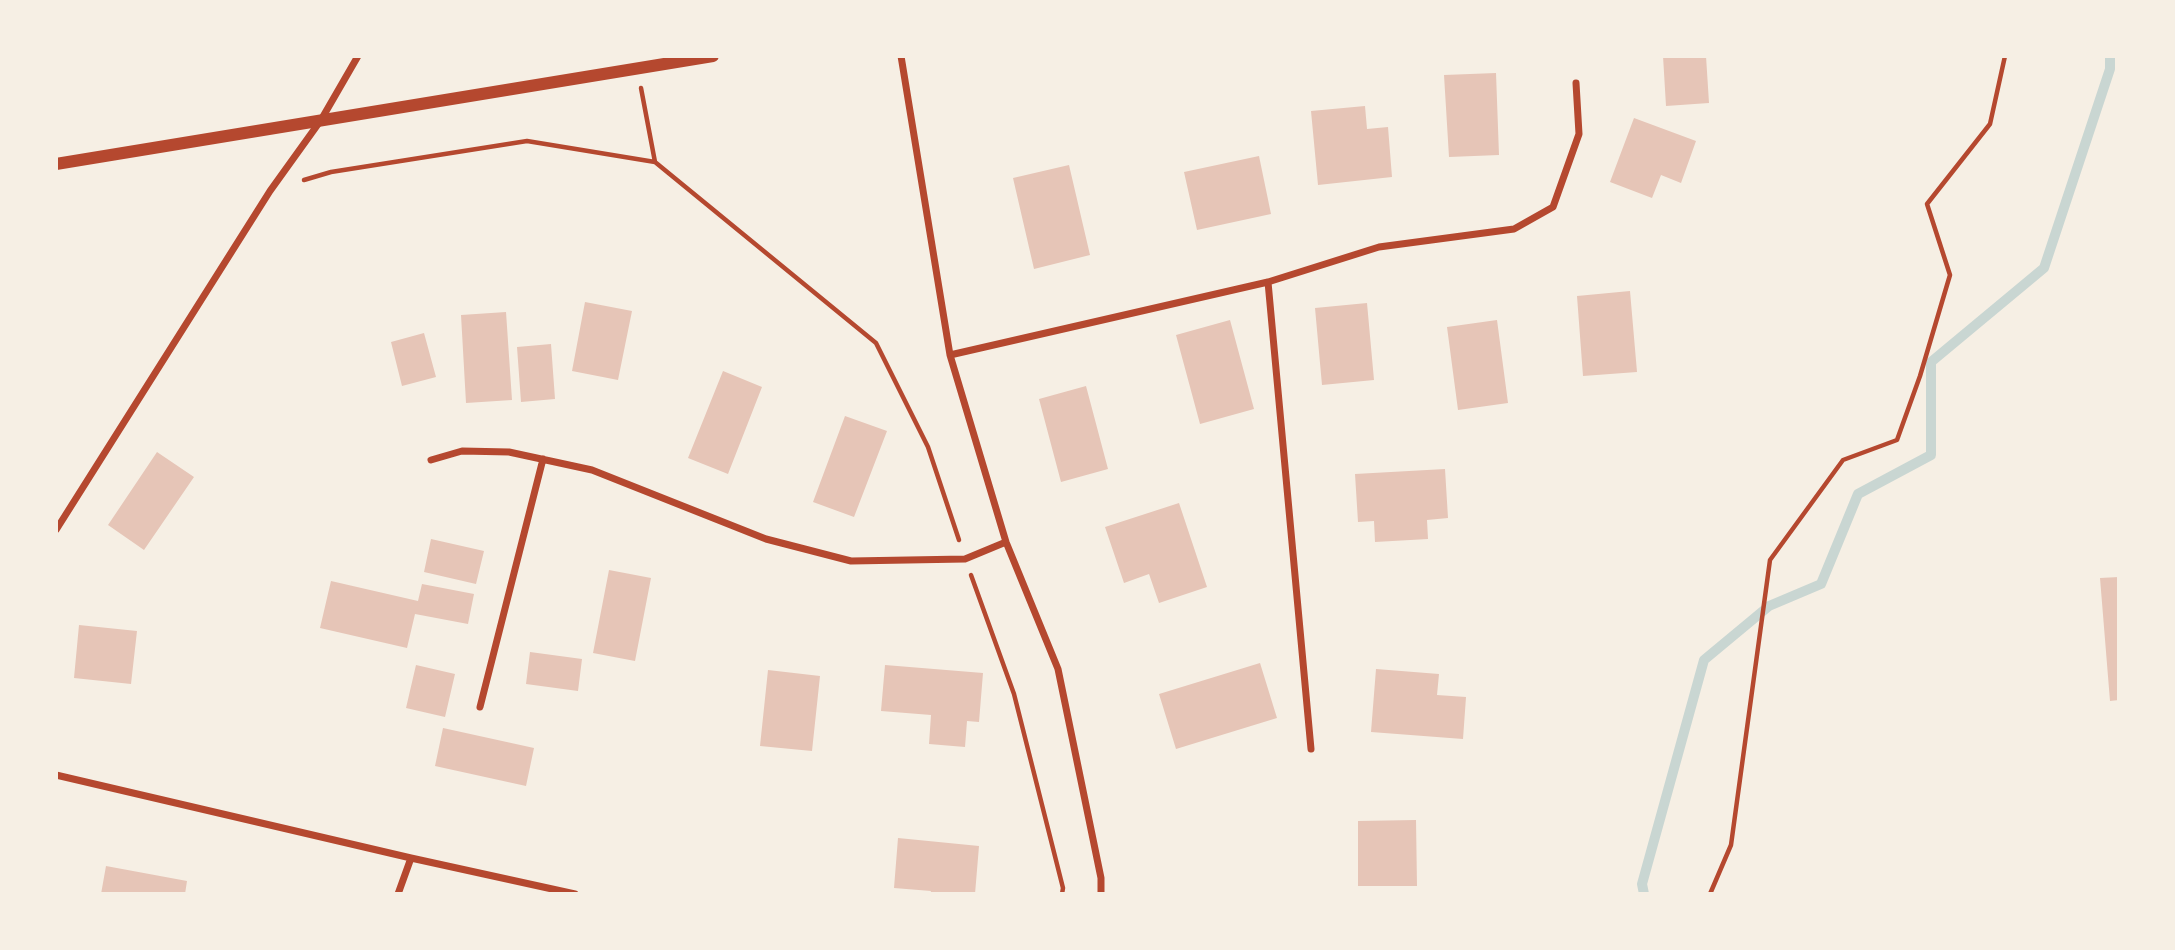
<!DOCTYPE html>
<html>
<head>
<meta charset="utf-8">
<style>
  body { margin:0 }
  #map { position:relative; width:2175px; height:950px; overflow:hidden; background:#f6efe4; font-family:Ubuntu,sans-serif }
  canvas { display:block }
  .frame { position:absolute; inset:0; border:58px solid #f6efe4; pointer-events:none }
</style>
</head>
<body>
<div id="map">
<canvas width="2175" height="950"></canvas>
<div class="frame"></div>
</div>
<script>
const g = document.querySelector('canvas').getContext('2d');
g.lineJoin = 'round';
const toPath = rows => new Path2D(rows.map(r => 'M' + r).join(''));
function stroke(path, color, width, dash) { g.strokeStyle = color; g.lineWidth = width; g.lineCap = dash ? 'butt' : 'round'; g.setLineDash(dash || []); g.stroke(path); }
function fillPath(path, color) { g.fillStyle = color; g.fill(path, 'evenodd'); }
stroke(toPath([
  [1644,894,1642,884,1704,660,1769,606,1821,584,1858,494,1931,455,1931,362,2044,268,2110,69,2110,56]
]), '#c9d6d2', 10);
fillPath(toPath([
  [1663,56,1706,56,1709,103,1666,106],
  [1496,73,1499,155,1449,157,1444,75],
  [1365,106,1367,129,1388,127,1392,177,1318,185,1311,111],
  [1634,118,1696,141,1681,183,1661,175,1652,198,1610,182],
  [1259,156,1271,214,1197,230,1184,172],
  [1069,165,1090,255,1034,269,1013,178],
  [1630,291,1637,372,1583,376,1577,296],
  [585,302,632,311,618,380,572,371],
  [1367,303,1374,380,1322,385,1315,308],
  [506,312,512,400,466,403,461,315],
  [1230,320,1254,409,1200,424,1176,335],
  [1497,320,1508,403,1458,410,1447,327],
  [424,333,436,377,402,386,391,342],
  [551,344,555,399,521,402,517,347],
  [723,371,762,387,728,474,688,458],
  [1086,386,1108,469,1061,482,1039,399],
  [845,416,887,431,854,517,813,502],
  [157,452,194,477,144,550,108,525],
  [1445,469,1448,518,1427,520,1428,539,1375,542,1374,521,1358,522,1355,474],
  [1179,503,1207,587,1159,603,1149,574,1124,583,1105,527],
  [431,539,484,551,476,584,424,572],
  [609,570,651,578,635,661,593,653],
  [2119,577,2119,700,2110,701,2100,578],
  [331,581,418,601,422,584,474,594,468,624,415,614,407,648,320,628],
  [79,625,137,631,131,684,74,678],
  [530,652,582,659,578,691,526,684],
  [1260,663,1277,718,1176,749,1159,694],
  [416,665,455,674,445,717,406,708],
  [885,665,983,673,979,722,967,721,965,747,929,744,931,715,881,711],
  [1376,669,1439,674,1437,695,1466,697,1463,739,1371,732],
  [768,670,820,676,812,751,760,746],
  [443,728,534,748,526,786,435,766],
  [1416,820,1417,886,1358,886,1358,821],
  [898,838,979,846,975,894,930,894,931,891,894,888],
  [106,866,187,881,185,894,101,894]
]), '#e6c5b7');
stroke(toPath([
  [641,88,655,162,876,343,928,447,959,540],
  [304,180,331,172,527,141,655,162],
  [971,575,1014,694,1063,888,1062,894],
  [1710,894,1731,845,1770,560,1843,460,1897,440,1920,376,1950,275,1927,204,1990,124,2005,56]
]), '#b5482f', 4.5);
stroke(toPath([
  [901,56,950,355,1006,542,1058,669,1101,878,1101,894],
  [1268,282,1311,749],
  [950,355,1268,282,1379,247,1514,229,1553,207,1579,134,1576,83],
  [431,460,462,451,509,452,592,470,766,539,851,561,965,559,1006,542],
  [56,530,270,191,321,120,358,56],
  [480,707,543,459],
  [56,775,411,858,575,894],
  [398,894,411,858]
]), '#b5482f', 7);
stroke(toPath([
  [56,164,713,56]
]), '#b5482f', 12);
</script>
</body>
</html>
